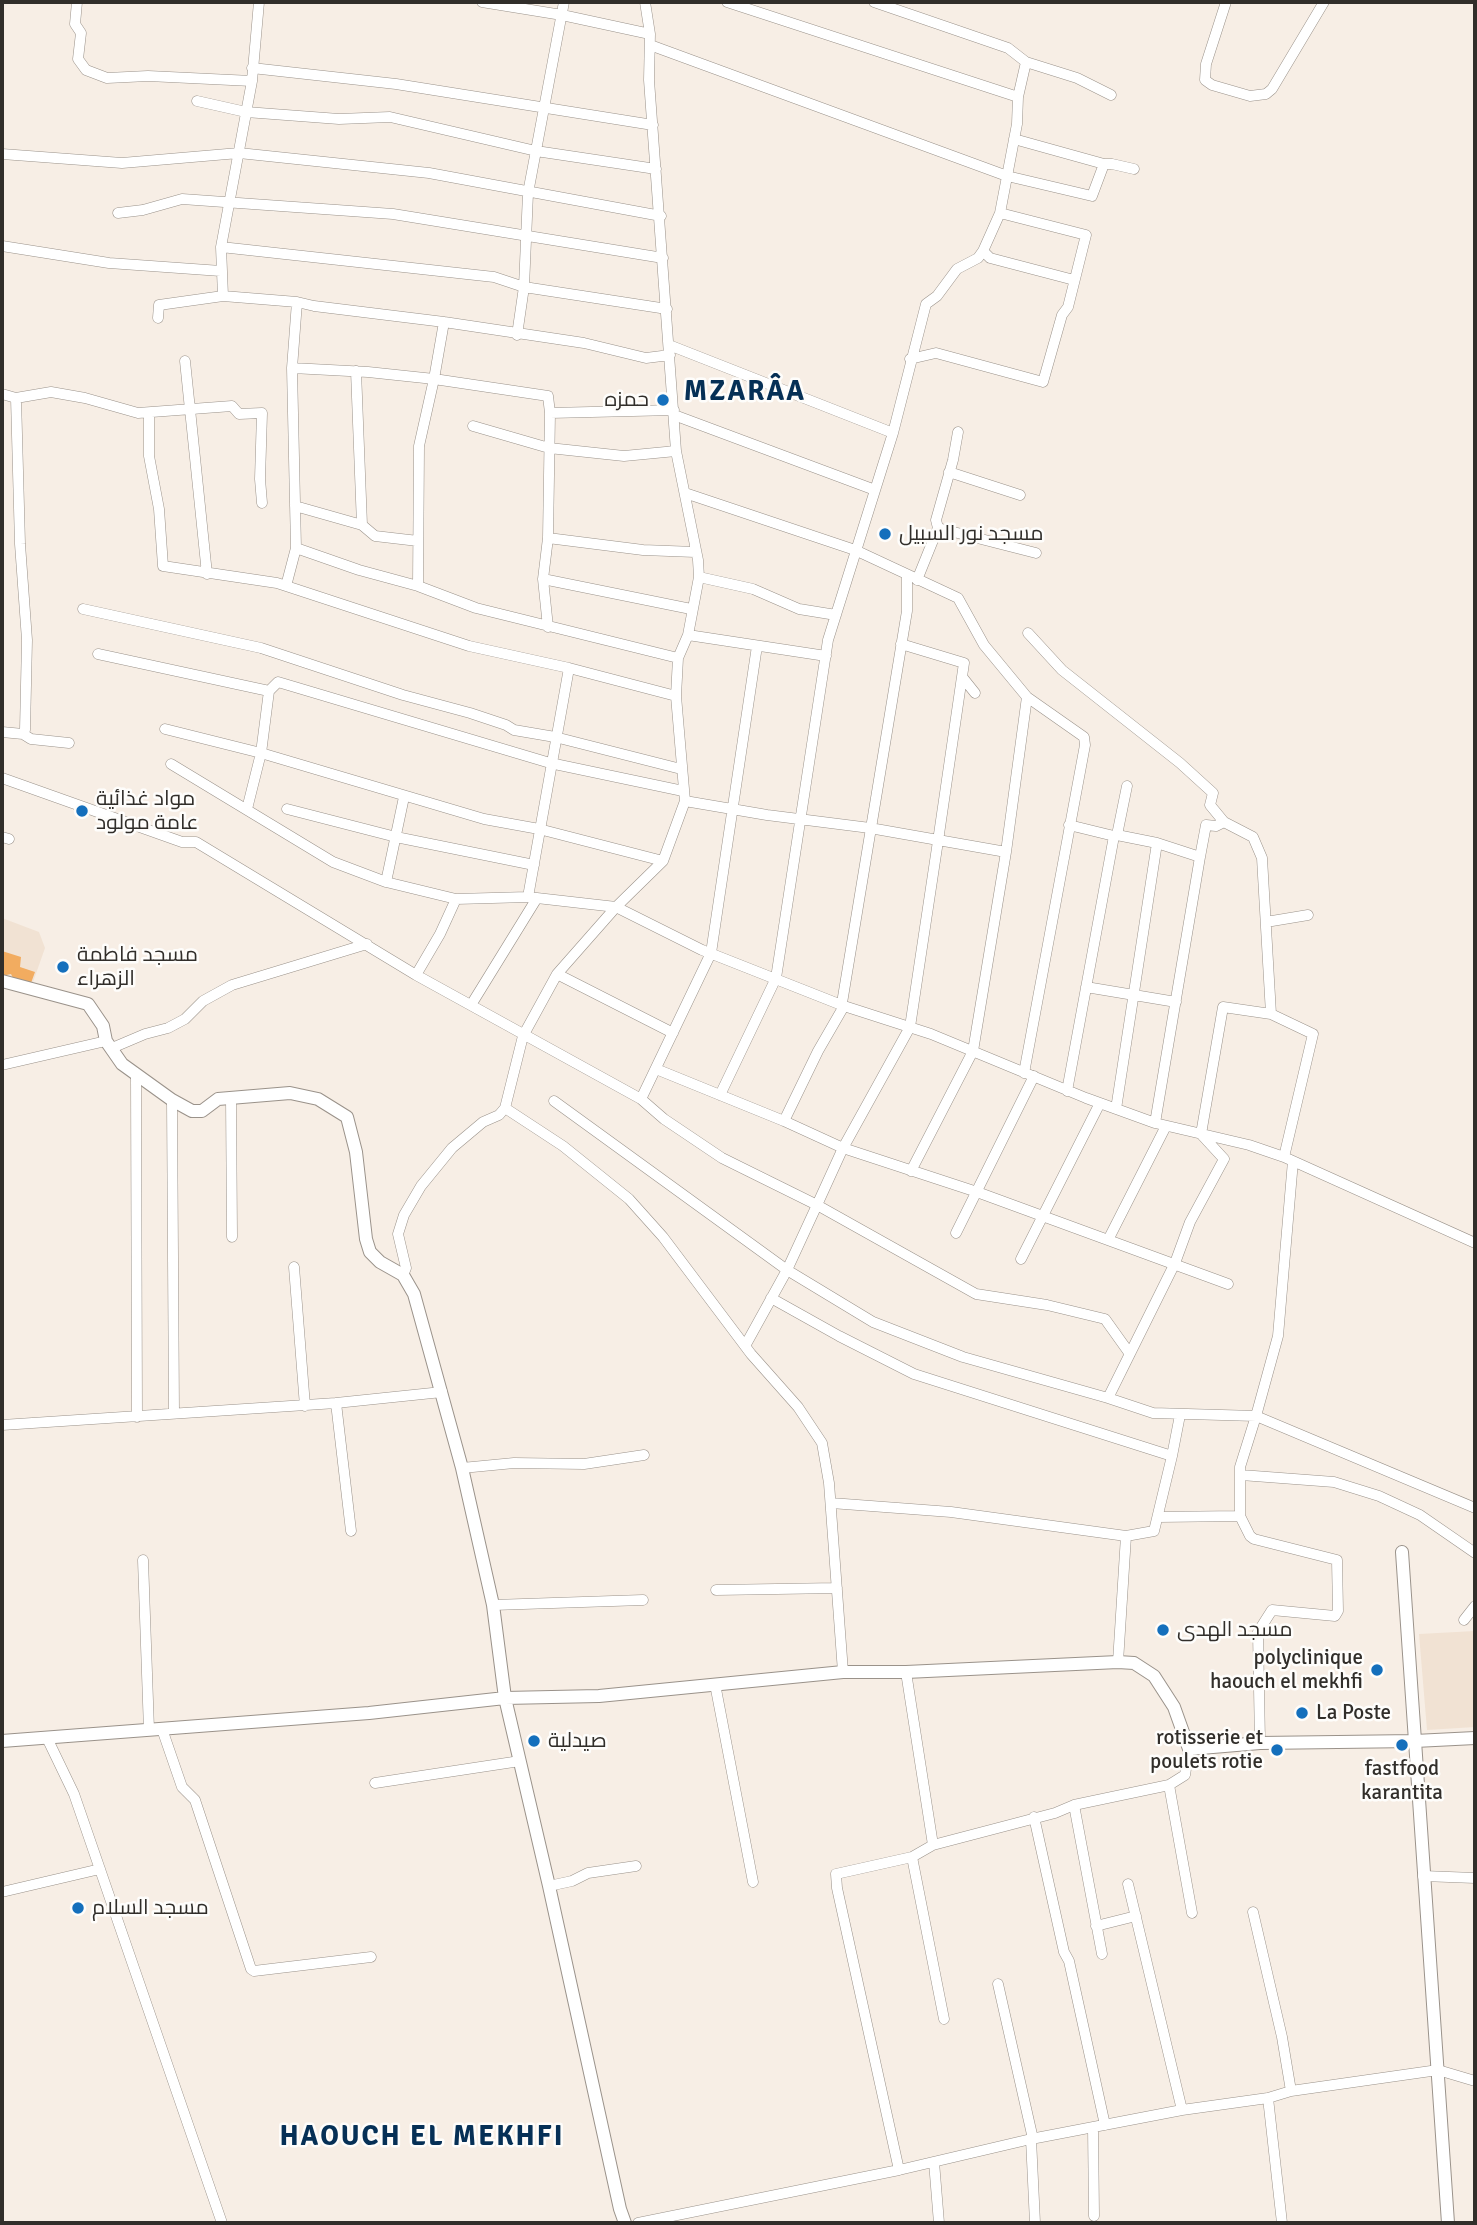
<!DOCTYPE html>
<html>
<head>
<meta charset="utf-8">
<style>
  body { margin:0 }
  #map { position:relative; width:1477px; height:2225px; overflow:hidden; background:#f7eee5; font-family:Signika,sans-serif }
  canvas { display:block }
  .frame { position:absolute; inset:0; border:4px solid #312e2a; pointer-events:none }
</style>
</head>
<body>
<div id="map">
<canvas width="1477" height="2225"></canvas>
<div class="frame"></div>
</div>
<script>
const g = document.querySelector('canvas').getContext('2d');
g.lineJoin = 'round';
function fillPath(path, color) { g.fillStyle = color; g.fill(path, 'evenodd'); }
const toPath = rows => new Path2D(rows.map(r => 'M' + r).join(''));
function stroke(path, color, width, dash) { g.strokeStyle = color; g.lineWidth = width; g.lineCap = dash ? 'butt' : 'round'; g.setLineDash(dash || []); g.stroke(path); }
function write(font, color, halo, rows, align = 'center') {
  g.font = font + ' Signika,Cairo,sans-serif'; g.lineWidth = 5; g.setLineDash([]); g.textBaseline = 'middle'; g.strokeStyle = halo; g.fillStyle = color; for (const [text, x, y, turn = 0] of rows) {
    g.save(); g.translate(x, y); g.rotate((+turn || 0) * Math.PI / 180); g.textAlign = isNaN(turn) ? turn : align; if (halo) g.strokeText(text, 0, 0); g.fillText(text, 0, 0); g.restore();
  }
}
fillPath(toPath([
  [2,918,39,932,45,948,32,985,13,982,10,976,2,978],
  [1475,1631,1475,1727,1427,1730,1419,1634]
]), '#f1e2d3');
fillPath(toPath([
  [2,951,21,957,20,967,35,972,31,983,14,980,11,974,2,976]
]), '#f2ac60');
const minor = toPath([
  [77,2,75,24,81,33,78,59,86,70,107,78,148,76,252,81],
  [259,2,252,81,221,247,223,296,297,302,314,306,444,322,584,343,646,358,670,355],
  [482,2,562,15,650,34],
  [727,2,1018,97],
  [1226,2,1206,64,1205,80,1212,85,1250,96,1266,94,1272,89,1324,2],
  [650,45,1007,176,1092,196,1104,164],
  [1026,62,1077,78,1111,95],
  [252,68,396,84,653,125],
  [197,101,246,112,339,119,390,117,536,151,656,169],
  [1014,139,1104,164,1112,164,1134,169],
  [2,154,122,163,239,153,429,173,661,216],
  [118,213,143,210,182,199,393,214,663,258],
  [2,246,109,263,221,271],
  [221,247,494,277,524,287,667,309],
  [983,251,990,258,1074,280],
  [158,318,159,305,223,296],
  [517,335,524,287,528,193,564,2],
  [669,345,893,433],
  [910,359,936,353,1043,382,1062,315,1068,307,1086,235,1000,213],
  [185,361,207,574],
  [292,368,368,372,434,379,548,396,550,413,674,410],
  [356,371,362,525],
  [2,394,16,398,51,392,85,398,138,413,232,406,239,414,262,413,260,479,262,503],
  [149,413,149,456,159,509,163,566,277,583,469,646,569,668,676,696],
  [674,415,875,490],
  [473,426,549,448,624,456,676,451],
  [949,472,1020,495],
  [685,493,855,550,958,598,984,645,1027,697,1084,737,1085,745,1024,1073],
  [295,506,362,525,375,536,418,541],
  [938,528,1036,553],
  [548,538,643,550,695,552],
  [296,548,359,570,418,586,476,608,678,658],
  [699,577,753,589,799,609,836,615],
  [543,579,691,609],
  [917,580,938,528,936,520,953,460,958,432],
  [286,586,296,548,292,368,297,302],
  [418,586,419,446,434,379,444,322],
  [83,609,261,648,403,695,470,713,506,725,514,730,555,737,681,769],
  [548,627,543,579,548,538,550,413],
  [1028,633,1062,670,1180,763,1213,793,1210,805,1224,822,1253,837,1262,858,1271,1014,1223,1007,1201,1134,1224,1159,1190,1222,1175,1263,1108,1398,1153,1413,1256,1416,1278,1336,1293,1161],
  [688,635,826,656],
  [901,644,964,663,938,841,910,1027,843,1148,817,1205,976,1294,1047,1305,1105,1319,1130,1354],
  [98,654,269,691],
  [963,678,975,693],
  [165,729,261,753,484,819,539,829,663,861],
  [2,732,23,734,25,730,27,640,20,544,16,398],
  [23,734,31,739,69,743],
  [171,764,333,862,386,882,456,899,528,897,616,907,702,950,844,1006,931,1034,1086,1098,1155,1123,1249,1145,1284,1157,1475,1243],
  [2,778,182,842,196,842,416,975,641,1099,664,1119,722,1158,817,1205,787,1270,745,1346],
  [685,801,767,815,870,828,1006,852],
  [247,809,261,753,269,691,278,682,550,763,683,791],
  [287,809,396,837,534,865],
  [1069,825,1114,836],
  [1117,835,1127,786],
  [2,837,9,839],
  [1200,857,1206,825,1216,826,1224,822],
  [386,882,404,797],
  [528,897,569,668],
  [1266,922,1308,915],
  [557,974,673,1033],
  [416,975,440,934,456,899],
  [1086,987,1176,1002],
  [842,1003,907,611,907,575],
  [471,1005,537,898],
  [1271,1014,1313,1034,1284,1157],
  [112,1048,145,1034,168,1028,185,1019,203,1001,232,985,367,944],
  [2,1065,106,1041],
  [656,1069,784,1121,843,1148,977,1192,1228,1284],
  [136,1074,137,1417],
  [1067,1091,1114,836,1117,835,1157,843,1116,1109],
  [720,1095,776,978,828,640,893,433,926,304,937,296,957,269,978,258,983,251,1000,213,1017,124,1018,97,1026,62,1008,48,874,2],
  [231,1097,232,1237],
  [641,1099,711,953,757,646],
  [172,1100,174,1413],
  [554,1101,787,1270,873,1322,963,1357,1108,1398],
  [505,1108,563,1146,629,1199,663,1237,751,1354,798,1407,822,1443,829,1483,843,1672],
  [784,1121,818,1051,844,1006],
  [1155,1123,1200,857,1157,843],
  [911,1171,973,1051,1006,852,1027,697],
  [956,1233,1034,1076],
  [1108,1240,1166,1126],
  [1021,1259,1100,1103],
  [294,1267,305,1406],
  [403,1275,406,1268,398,1234,404,1215,421,1186,452,1148,483,1122,499,1115,505,1108,523,1036,557,974,616,907,663,861,685,801,676,696,678,658,688,635,699,577,698,560,676,451,649,80,650,34,645,2],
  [771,1298,839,1336,914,1374,1172,1456,1180,1415],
  [336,1403,351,1531],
  [2,1425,336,1403,442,1392],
  [462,1468,514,1463,584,1464,644,1455],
  [1241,1475,1334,1482,1379,1496,1420,1515,1475,1553],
  [831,1503,951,1512,1126,1536],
  [1158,1517,1240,1516],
  [143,1560,149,1730],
  [716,1590,837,1588],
  [493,1605,643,1600],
  [1464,1620,1475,1606],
  [1118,1662,1126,1536,1154,1531,1172,1456],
  [906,1672,933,1845],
  [715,1684,753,1882],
  [162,1729,182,1787,195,1800,251,1969,254,1971,371,1957],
  [47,1738,74,1794,222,2223],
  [1260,1743,1258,1632,1272,1610,1335,1616,1338,1611,1337,1560,1254,1539,1250,1536,1240,1516,1240,1467,1256,1416,1475,1508],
  [375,1783,520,1761],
  [1169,1785,1192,1913],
  [1074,1805,1102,1954],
  [1034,1817,1064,1952,1069,1961,1105,2125],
  [912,1857,944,2019],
  [1423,1876,1475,1878],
  [1128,1884,1182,2110],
  [549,1886,572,1881,588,1873,636,1866],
  [2,1892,100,1869],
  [1253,1912,1282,2037,1291,2091],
  [1096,1926,1136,1916],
  [998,1984,1033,2139],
  [1268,2098,1282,2223],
  [1093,2127,1094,2216],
  [1031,2139,1035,2223],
  [934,2162,939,2223],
  [899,2170,837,1888,836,1874,912,1857,933,1845,1055,1813,1074,1805,1169,1785,1185,1775,1189,1749],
  [638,2223,899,2170,1031,2139,1182,2110,1268,2098,1291,2091,1438,2070,1475,2081]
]);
const tertiary = toPath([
  [2,981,88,1004,103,1026,106,1041,122,1064,172,1100,192,1111,202,1111,218,1099,290,1093,318,1099,347,1117,356,1152,366,1239,370,1252,380,1262,403,1275,414,1294,462,1468,493,1605,505,1698,549,1886,620,2209,625,2223],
  [1402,1552,1415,1741,1475,1738],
  [2,1741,369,1713,505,1698,599,1696,843,1672,906,1672,1118,1662,1134,1663,1154,1676,1174,1707,1189,1749,1260,1743,1415,1741,1448,2223]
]);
stroke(minor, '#9a928a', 11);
stroke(tertiary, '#9a928a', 14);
stroke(minor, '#fff', 10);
stroke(tertiary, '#fff', 12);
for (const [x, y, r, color] of [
  [663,400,7,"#146fbc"],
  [885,534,7,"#146fbc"],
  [82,811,7,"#146fbc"],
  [63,967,7,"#146fbc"],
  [1163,1630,7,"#146fbc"],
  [1377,1670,7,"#146fbc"],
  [1302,1713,7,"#146fbc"],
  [534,1741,7,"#146fbc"],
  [1402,1745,7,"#146fbc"],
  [1277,1750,7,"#146fbc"],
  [78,1908,7,"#146fbc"]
]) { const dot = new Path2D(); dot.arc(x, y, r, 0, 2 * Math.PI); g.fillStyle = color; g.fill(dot); stroke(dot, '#fefdfb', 2.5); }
write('21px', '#312e2a', '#fefdfb', [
  ["حمزه",649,400,"right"],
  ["مسجد نور السبيل",899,534],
  ["مواد غذائية",96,799],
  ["عامة مولود",96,823],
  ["مسجد فاطمة",77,955],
  ["الزهراء",77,979],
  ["مسجد الهدى",1177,1630],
  ["polyclinique",1363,1658,"right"],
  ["haouch el mekhfi",1363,1682,"right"],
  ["La Poste",1316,1713],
  ["rotisserie et",1263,1738,"right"],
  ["poulets rotie",1263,1762,"right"],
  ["صيدلية",548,1741],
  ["fastfood",1402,1769,"center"],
  ["karantita",1402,1793,"center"],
  ["مسجد السلام",92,1908]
], 'left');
g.letterSpacing = '2px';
write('bold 28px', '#063056', '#fefdfb', [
  ["MZARÂA",745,393],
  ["HAOUCH EL MEKHFI",422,2138]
]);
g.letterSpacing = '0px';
</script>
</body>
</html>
